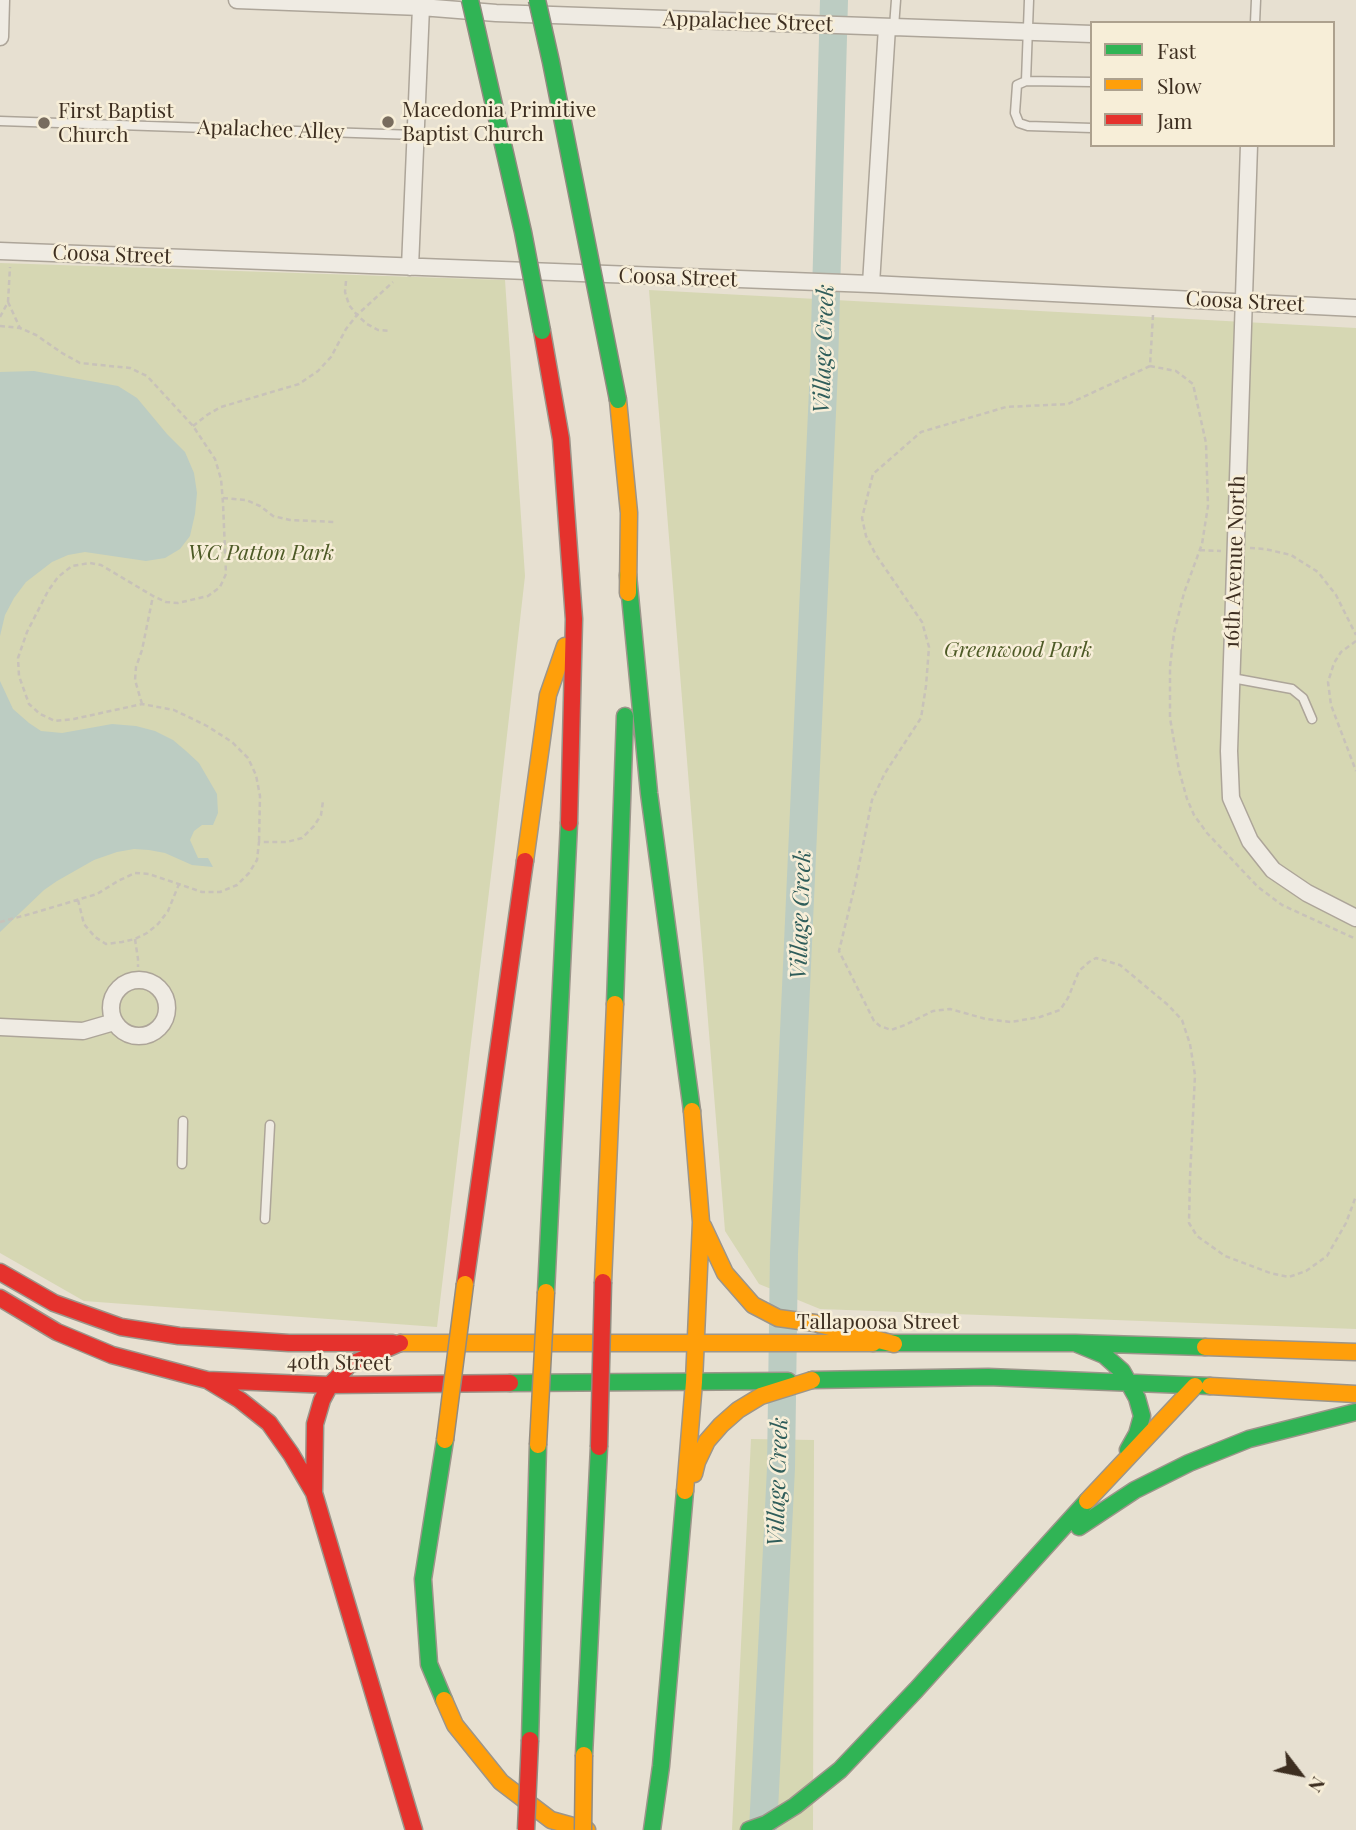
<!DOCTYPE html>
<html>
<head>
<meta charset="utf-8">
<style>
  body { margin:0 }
  #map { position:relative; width:1356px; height:1830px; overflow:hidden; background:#e7e0d1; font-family:"Playfair Display",serif }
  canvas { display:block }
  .legend { position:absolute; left:1090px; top:21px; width:245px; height:126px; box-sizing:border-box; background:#f7eed8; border:2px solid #ada18e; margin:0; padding:9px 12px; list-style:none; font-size:21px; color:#3d2e20 }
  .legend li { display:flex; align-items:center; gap:14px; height:35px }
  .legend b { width:35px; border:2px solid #ada18e }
  .north { position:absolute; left:1265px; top:1739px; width:70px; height:70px; -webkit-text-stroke:5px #f7eed8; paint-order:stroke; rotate:122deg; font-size:19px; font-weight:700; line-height:28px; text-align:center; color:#3d2e20 }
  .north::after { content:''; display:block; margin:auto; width:24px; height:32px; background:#3d2e20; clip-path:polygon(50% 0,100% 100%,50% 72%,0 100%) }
</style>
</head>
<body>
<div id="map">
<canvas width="1356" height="1830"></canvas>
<ul class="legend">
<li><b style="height:9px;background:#30b455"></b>Fast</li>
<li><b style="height:9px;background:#ff9f0a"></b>Slow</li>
<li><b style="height:9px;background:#e5322d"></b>Jam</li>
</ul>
<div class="north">N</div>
</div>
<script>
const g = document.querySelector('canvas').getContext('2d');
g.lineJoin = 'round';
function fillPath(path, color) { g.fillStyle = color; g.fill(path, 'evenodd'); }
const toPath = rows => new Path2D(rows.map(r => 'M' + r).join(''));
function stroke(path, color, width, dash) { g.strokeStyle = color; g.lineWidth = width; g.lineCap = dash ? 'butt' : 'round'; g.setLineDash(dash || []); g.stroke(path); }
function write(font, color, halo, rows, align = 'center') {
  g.font = font + ' "Playfair Display",serif'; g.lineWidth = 5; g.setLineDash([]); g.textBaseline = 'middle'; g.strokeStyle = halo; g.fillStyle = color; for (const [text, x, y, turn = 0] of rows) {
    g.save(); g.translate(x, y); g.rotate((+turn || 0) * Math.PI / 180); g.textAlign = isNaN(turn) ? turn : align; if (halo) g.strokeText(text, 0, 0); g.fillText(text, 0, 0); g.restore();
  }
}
fillPath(toPath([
  [0,263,505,280,525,576,494,850,437,1327,84,1301,0,1253],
  [649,290,1356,328,1356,1329,820,1309,759,1284,725,1231],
  [751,1439,814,1440,813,1830,732,1830]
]), '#d6d7b3');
fillPath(toPath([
  [34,371,118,386,137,398,167,434,185,452,194,473,197,493,195,514,190,536,180,549,165,558,146,561,85,552,68,555,52,562,26,582,14,598,5,615,0,636,0,372],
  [0,681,13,709,29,723,41,731,62,733,112,724,136,726,155,731,173,740,186,751,199,763,217,794,218,813,213,825,202,825,194,831,190,840,198,858,208,858,213,867,192,865,165,853,149,850,134,849,117,852,94,860,57,881,44,890,0,932]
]), '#bcccc2');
stroke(toPath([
  [763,1830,781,1468,784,1253,824,368,834,0]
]), '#bcccc2', 28);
const lane = toPath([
  [1255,23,1256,0],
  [894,27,896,0],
  [1026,81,1029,0],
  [1092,82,1026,81,1017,85,1015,113,1019,123,1028,126,1092,128],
  [0,121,415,135],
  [1232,678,1292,689,1303,698,1312,719],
  [182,1164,183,1121],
  [265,1219,270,1125]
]);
const street = toPath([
  [237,0,421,7,496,13,1092,34],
  [0,37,1,0],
  [1249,145,1229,751,1231,798,1250,841,1273,870,1307,893,1356,918],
  [0,251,871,284,1356,308],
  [410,267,421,7,419,0],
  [871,284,887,27],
  '111 1008a28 28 0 1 1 56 0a28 28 0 1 1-56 0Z',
  [0,1027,83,1031,114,1022]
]);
const fast = toPath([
  [628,575,649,793,692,1111],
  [615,1004,625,716],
  [546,1292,569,823],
  [873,1343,1075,1343,1205,1347],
  [1075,1343,1104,1355,1122,1371,1137,1398,1142,1416,1137,1434,1128,1450],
  [812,1380,988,1377,1210,1386],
  [510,1383,788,1381],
  [1079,1527,1135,1490,1189,1463,1249,1439,1356,1412],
  [444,1700,429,1664,423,1579,445,1440],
  [530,1740,538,1445],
  [584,1755,599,1447],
  [652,1830,661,1766,685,1491],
  [749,1830,766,1824,795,1806,840,1770,916,1690,1087,1501]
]);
const slow = toPath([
  [618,400,629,513,628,593],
  [525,861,548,695,565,646],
  [703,1226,725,1273,753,1305,778,1318,815,1323,894,1344],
  [603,1282,615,1004],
  [400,1343,873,1343],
  [1205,1347,1356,1352],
  [1210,1386,1356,1394],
  [694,1474,697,1462,707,1441,721,1425,738,1410,761,1396,812,1380],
  [685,1491,694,1382,701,1222,692,1111],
  [1087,1501,1195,1386],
  [444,1700,455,1725,501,1782,551,1820,587,1830]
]);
const jam = toPath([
  [542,331,561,439,574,619,569,823],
  [0,1272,54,1303,121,1327,179,1336,289,1343,393,1343],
  [465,1284,525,861],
  [0,1298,57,1332,112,1355,207,1380,330,1385,510,1383],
  [207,1380,240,1400,269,1423,291,1454,314,1493,414,1830],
  [314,1492,315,1424,322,1400,330,1385,349,1365,400,1343]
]);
stroke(lane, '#ada599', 11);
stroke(street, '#ada599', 19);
stroke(fast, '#9c958a', 19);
stroke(slow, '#9c958a', 19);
stroke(jam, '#9c958a', 19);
stroke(toPath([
  [346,281,345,292,349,305,357,315,367,324,378,330,391,331],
  [8,302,20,328],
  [1153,315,1150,366,1068,404,1006,407,921,432,873,474,862,518,866,536,876,555,922,622,929,647,926,686,921,718,885,773,872,800,855,885,839,951,874,1021,880,1026,891,1030,905,1025,933,1011,950,1009,986,1019,1011,1022,1040,1017,1060,1010,1068,998,1079,971,1089,962,1096,958,1120,965,1168,1005,1182,1020,1190,1044,1195,1075,1190,1177,1189,1223,1197,1236,1225,1256,1270,1273,1289,1277,1306,1271,1327,1256,1346,1223,1356,1196],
  [0,317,8,302,10,267],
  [0,326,20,328,36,335,62,353,80,363,130,368,147,376,193,426,215,459,221,479,223,503,226,574,220,587,208,596,178,603,166,602,153,596,101,565,90,563,72,566,58,577,48,591,27,632,18,658,19,676,29,704,40,714,55,721,74,719,142,704,174,710,207,726,232,742,248,758,256,775,260,796,259,842],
  [1150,366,1176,371,1193,384,1206,443,1208,506,1202,544,1184,593,1174,633,1170,667,1170,718,1179,770,1187,799,1194,815,1207,833,1258,887,1282,905,1356,939],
  [193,426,207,415,221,407,299,384,318,371,331,357,346,329,357,315,393,282],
  [223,498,246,500,260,506,273,516,290,520,334,522],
  [1250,548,1265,549,1291,555,1318,572,1336,595,1356,635],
  [1200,550,1221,551],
  [1356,641,1341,652,1334,663,1328,682,1331,705,1356,771],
  [142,704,135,680,136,667,142,650,153,596],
  [78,900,84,924,95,937,106,944,122,942,135,939,147,933,158,924,168,911,179,884],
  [0,922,30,914,97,894,118,881,135,873,149,874,202,892,220,892,237,885,249,873,257,860,259,842,287,842,302,838,314,826,321,815,323,801],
  [135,939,138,959,138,967]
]), '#c8c2b9', 2.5, [5, 3.5]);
stroke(lane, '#efebe3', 8);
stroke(street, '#efebe3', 16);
stroke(fast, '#30b455', 16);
stroke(slow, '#ff9f0a', 16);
stroke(jam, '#e5322d', 16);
const fastBridge = toPath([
  [470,0,523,232,542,331],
  [537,0,551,62,618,400]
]);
const slowBridge = toPath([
  [445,1440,465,1284],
  [538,1445,546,1292],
  [583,1830,584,1755]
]);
const jamBridge = toPath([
  [599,1447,603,1282],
  [526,1830,530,1740]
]);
stroke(fastBridge, '#928b80', 19, []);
stroke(slowBridge, '#928b80', 19, []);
stroke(jamBridge, '#928b80', 19, []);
stroke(fastBridge, '#30b455', 16);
stroke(slowBridge, '#ff9f0a', 16);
stroke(jamBridge, '#e5322d', 16);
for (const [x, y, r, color] of [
  [388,122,7,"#786c5e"],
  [44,123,7,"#786c5e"]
]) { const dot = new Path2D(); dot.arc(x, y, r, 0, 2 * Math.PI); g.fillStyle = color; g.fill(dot); stroke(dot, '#f7eed8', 2.5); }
write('21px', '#3d2e20', '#f7eed8', [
  ["Appalachee Street",748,22,2],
  ["Apalachee Alley",271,130,2],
  ["Coosa Street",112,255,2],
  ["Coosa Street",678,278,2],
  ["Coosa Street",1245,302,3],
  ["16th Avenue North",1235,562,-88],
  ["Tallapoosa Street",878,1322],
  ["40th Street",339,1363,1]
]);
write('21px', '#3d2e20', '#f7eed8', [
  ["Macedonia Primitive",402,110],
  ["Baptist Church",402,134],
  ["First Baptist",58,111],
  ["Church",58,135]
], 'left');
write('italic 21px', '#4d5a26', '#f7eed8', [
  ["WC Patton Park",261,553],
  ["Greenwood Park",1018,650]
]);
write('italic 23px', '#2f5d5a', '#f7eed8', [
  ["Village Creek",824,349,-88],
  ["Village Creek",801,915,-88],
  ["Village Creek",778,1482,-88]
]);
</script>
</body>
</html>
